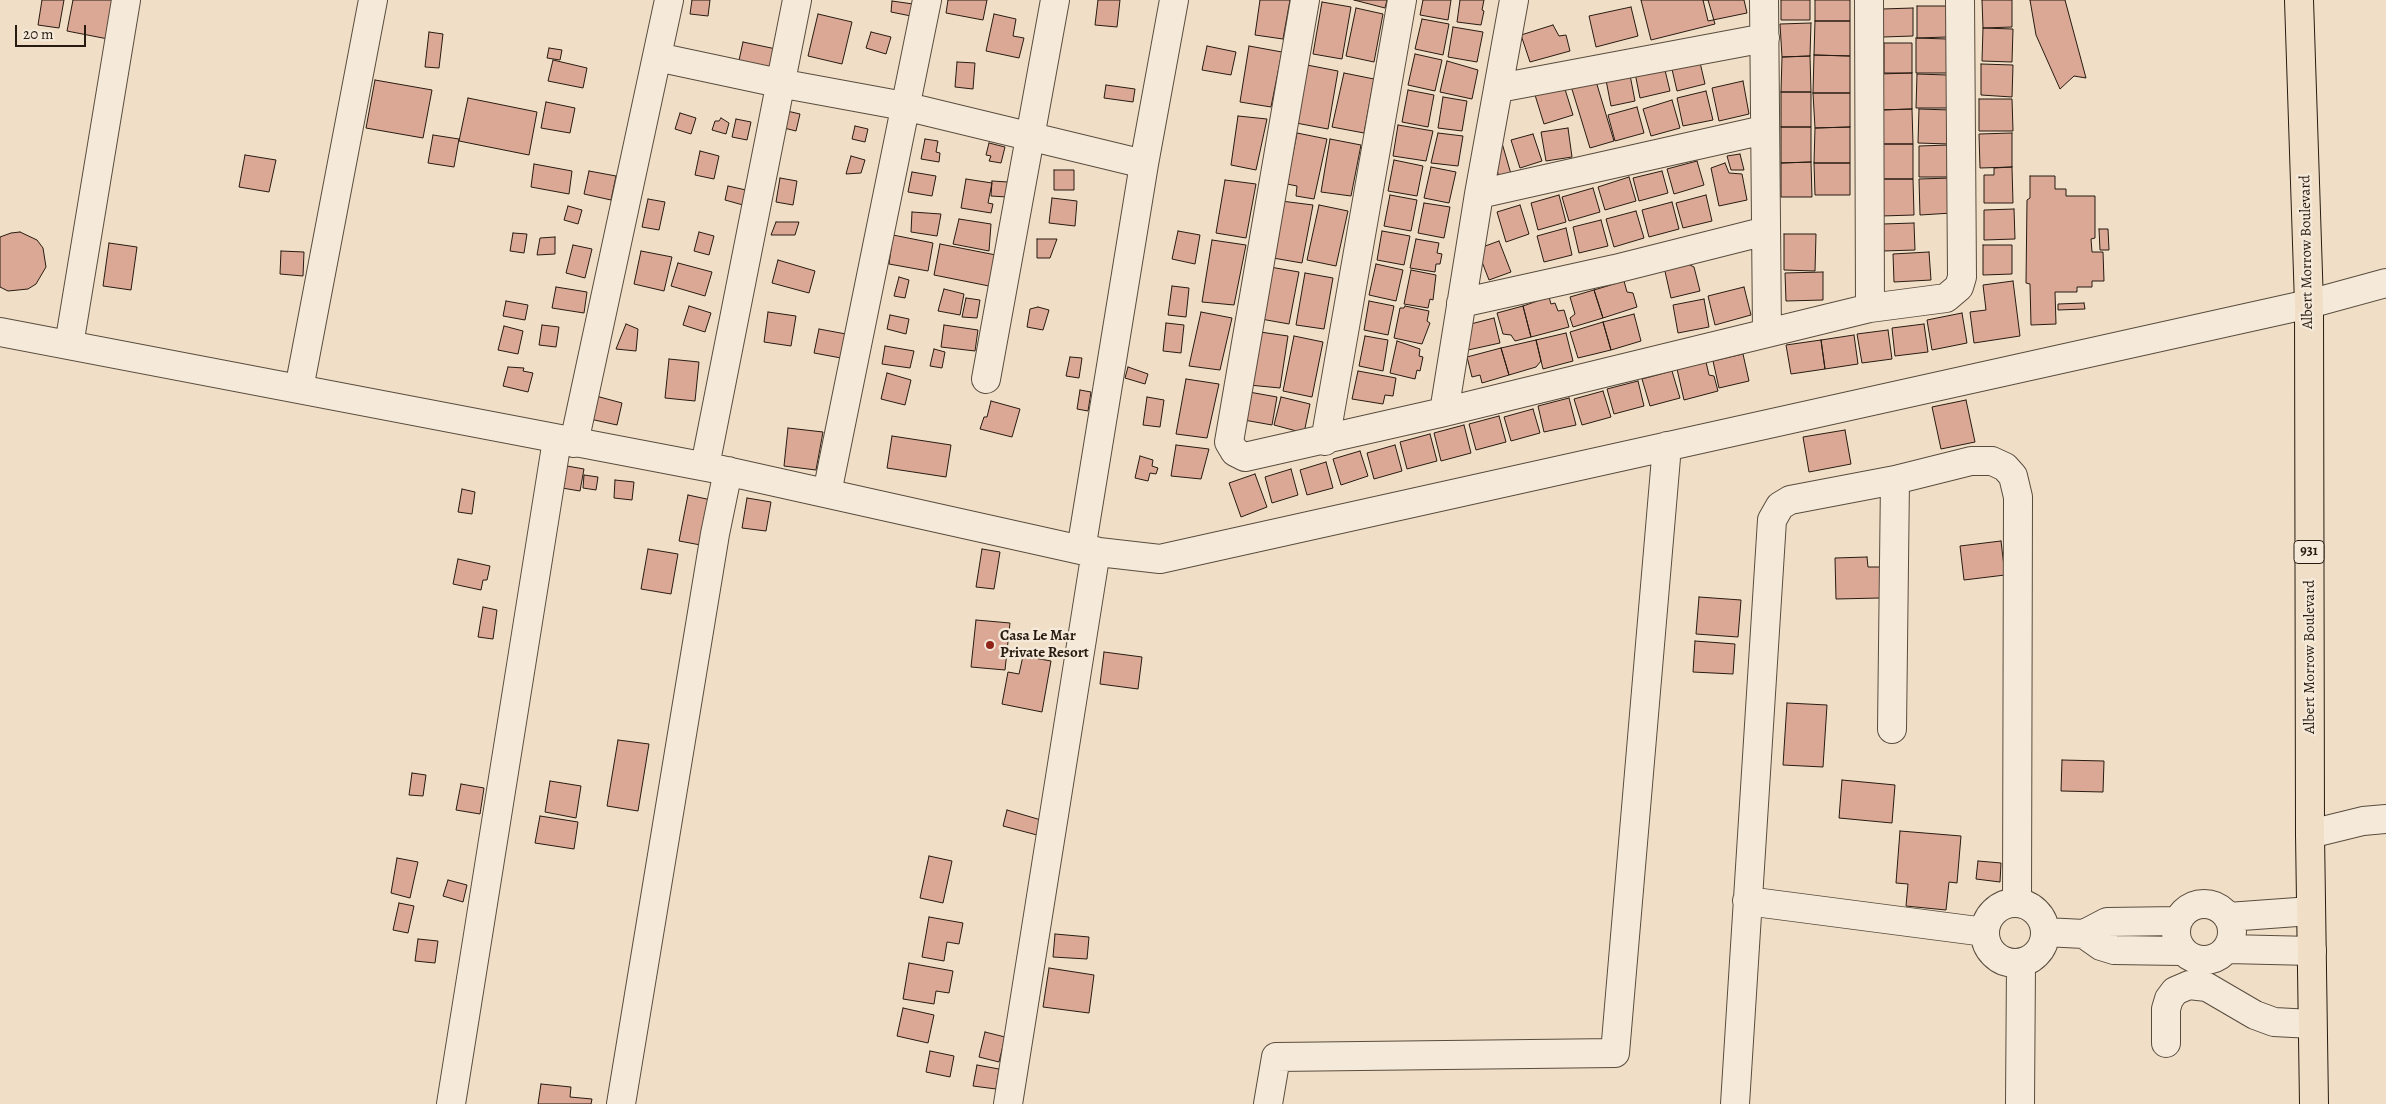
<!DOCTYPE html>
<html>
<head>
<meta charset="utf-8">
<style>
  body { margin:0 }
  #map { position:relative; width:2386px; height:1104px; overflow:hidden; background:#f0dfc6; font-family:Alegreya,serif }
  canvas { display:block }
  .scale { position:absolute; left:15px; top:25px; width:71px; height:22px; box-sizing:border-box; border:2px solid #271b11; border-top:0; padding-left:6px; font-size:15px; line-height:18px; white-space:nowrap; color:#271b11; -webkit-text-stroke:4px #f5eada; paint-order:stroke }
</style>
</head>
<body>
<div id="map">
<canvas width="2386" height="1104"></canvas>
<div class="scale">20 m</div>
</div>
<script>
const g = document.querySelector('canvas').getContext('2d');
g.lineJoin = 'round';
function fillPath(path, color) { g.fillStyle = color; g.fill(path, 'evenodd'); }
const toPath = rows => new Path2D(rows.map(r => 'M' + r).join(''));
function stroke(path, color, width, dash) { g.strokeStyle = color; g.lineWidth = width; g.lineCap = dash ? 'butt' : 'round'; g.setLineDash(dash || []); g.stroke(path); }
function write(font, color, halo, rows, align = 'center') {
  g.font = font + ' Alegreya,serif'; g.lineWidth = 4.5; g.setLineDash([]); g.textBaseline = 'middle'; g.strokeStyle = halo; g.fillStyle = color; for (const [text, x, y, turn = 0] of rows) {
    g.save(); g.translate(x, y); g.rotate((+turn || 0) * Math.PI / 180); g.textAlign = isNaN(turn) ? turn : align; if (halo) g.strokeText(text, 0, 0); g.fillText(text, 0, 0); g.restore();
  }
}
const building = toPath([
  [42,0,64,0,59,28,38,25,42,0],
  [73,0,116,0,108,39,67,31,73,0],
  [692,0,710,0,708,16,690,14,692,0],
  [948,0,987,0,983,20,946,13,948,0],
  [1098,0,1120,0,1117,27,1095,25,1098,0],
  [1260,0,1290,0,1283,39,1255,35,1260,0],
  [1354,0,1387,0,1385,8,1354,0],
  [1423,0,1451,0,1448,20,1420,15,1423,0],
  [1460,0,1484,0,1482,10,1484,11,1481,25,1457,22,1460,0],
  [1641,0,1708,0,1715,24,1651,40,1641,0],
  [1703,0,1744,0,1747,13,1708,21,1703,0],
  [1781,0,1810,0,1810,20,1781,20,1781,0],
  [1815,0,1850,0,1850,21,1815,21,1815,0],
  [1982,0,2012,0,2012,27,1983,28,1982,0],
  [2030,0,2065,0,2086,78,2074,76,2060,89,2036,35,2030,0],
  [892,1,913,4,911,16,891,12,892,1],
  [1322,2,1351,7,1342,59,1313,54,1322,2],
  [1917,6,1947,6,1947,37,1917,38,1917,6],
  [1631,7,1638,36,1596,47,1589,16,1631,7],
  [1356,8,1383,14,1374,62,1346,56,1356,8],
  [1913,8,1913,36,1883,37,1882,9,1913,8],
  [818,14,852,22,842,64,808,56,818,14],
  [994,14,1016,19,1013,36,1024,38,1019,58,986,51,994,14],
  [1422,19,1449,24,1443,55,1415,49,1422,19],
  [1815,21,1850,21,1850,56,1814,55,1815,21],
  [1811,23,1810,56,1782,57,1780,24,1811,23],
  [1553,25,1559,36,1566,35,1570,51,1530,62,1521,35,1553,25],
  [1453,27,1483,32,1477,62,1448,57,1453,27],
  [1983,28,2013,29,2012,62,1982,61,1983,28],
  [429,32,443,34,439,68,425,67,429,32],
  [871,32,891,37,886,54,866,48,871,32],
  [1916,38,1947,39,1947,73,1916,73,1916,38],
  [743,42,776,49,771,72,738,65,743,42],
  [1884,43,1912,43,1912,73,1884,73,1884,43],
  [1207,46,1236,52,1231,75,1202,70,1207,46],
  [1249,46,1282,52,1271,107,1240,102,1249,46],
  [549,48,562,50,560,60,547,58,549,48],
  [1415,54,1442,60,1435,91,1408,85,1415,54],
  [1814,55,1850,56,1850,93,1813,93,1814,55],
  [1810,56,1811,92,1781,92,1782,57,1810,56],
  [1699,58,1705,84,1677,91,1671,65,1699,58],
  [553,60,587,68,583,88,548,81,553,60],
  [1447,61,1478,70,1472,99,1440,92,1447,61],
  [957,62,975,63,973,89,955,87,957,62],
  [1981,64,2013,65,2012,97,1981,95,1981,64],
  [1307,65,1338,71,1328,129,1296,123,1307,65],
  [1664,66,1670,91,1640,98,1635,73,1664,66],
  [1344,73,1374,79,1364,133,1332,127,1344,73],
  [1912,73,1912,109,1880,110,1879,74,1912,73],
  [1917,74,1947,75,1947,108,1916,108,1917,74],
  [1630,75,1635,101,1611,106,1606,80,1630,75],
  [1595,78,1614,141,1590,148,1571,86,1595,78],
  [375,80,432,90,423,138,366,128,375,80],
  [1743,81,1749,114,1719,121,1712,88,1743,81],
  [1106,85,1135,89,1133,102,1104,98,1106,85],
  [1564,86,1573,115,1544,124,1535,95,1564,86],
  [1408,90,1434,95,1428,127,1402,122,1408,90],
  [1706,91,1713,120,1683,126,1677,98,1706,91],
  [1781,92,1811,92,1811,127,1781,127,1781,92],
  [1813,93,1850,93,1850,127,1815,128,1813,93],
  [1443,97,1467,101,1462,131,1438,128,1443,97],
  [468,98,537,112,529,155,459,141,468,98],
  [1979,99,2012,99,2013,131,1979,131,1979,99],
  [1672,100,1680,128,1651,136,1643,109,1672,100],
  [546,102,575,108,570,133,541,128,546,102],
  [1637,107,1644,133,1615,141,1608,115,1637,107],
  [1912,109,1913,144,1880,144,1880,110,1912,109],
  [1919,109,1950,110,1949,144,1918,143,1919,109],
  [787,111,800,114,796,131,784,128,787,111],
  [680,113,696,118,691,134,675,129,680,113],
  [1238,116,1267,119,1256,170,1231,165,1238,116],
  [721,118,729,123,726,134,712,130,715,121,719,121,721,118],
  [736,119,751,122,747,140,732,137,736,119],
  [1398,125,1433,131,1426,161,1393,156,1398,125],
  [855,126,868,129,865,142,852,139,855,126],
  [1781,127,1811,127,1811,162,1781,163,1781,127],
  [1850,127,1850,163,1814,163,1815,128,1850,127],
  [1568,128,1572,157,1546,161,1541,132,1568,128],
  [1297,133,1327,139,1314,199,1296,196,1297,186,1287,184,1297,133],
  [1438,133,1463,136,1458,166,1431,163,1438,133],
  [2012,133,2012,167,1980,168,1979,134,2012,133],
  [1533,134,1542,161,1520,168,1511,140,1533,134],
  [433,135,459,139,454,167,428,163,433,135],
  [925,139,938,141,936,152,940,153,939,162,921,159,925,139],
  [1330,139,1361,145,1351,196,1321,192,1330,139],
  [989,143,1005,147,1001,163,989,161,991,156,986,155,989,143],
  [1502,143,1511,174,1499,177,1490,146,1502,143],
  [1880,144,1913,144,1913,179,1880,179,1880,144],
  [1949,145,1949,177,1919,177,1919,146,1949,145],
  [700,151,719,156,714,179,695,175,700,151],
  [1740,154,1744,170,1731,170,1727,156,1740,154],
  [245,155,276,160,269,192,239,187,245,155],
  [851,156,865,160,861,173,846,174,851,156],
  [1394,160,1423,166,1417,196,1388,191,1394,160],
  [1697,161,1704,185,1674,194,1667,169,1697,161],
  [1811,162,1812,197,1781,197,1781,163,1811,162],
  [1725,163,1729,173,1742,174,1747,200,1719,206,1711,168,1725,163],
  [1814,163,1850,163,1850,195,1815,195,1814,163],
  [534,164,572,171,569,194,531,187,534,164],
  [1431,167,1456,172,1449,203,1424,198,1431,167],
  [2012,167,2013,203,1984,203,1984,175,1994,175,1994,168,2012,167],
  [1054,170,1074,170,1074,190,1054,190,1054,170],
  [589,171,616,176,611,200,584,194,589,171],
  [1662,171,1668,193,1639,201,1633,178,1662,171],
  [912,172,936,176,932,196,908,192,912,172],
  [2030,176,2055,176,2055,189,2066,189,2066,196,2095,196,2095,238,2091,239,2092,252,2103,252,2104,281,2092,281,2092,287,2077,287,2077,292,2055,292,2056,324,2031,325,2030,284,2026,283,2027,200,2030,198,2030,176],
  [1629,177,1636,201,1605,210,1598,187,1629,177],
  [780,178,797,181,793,205,776,202,780,178],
  [1951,178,1952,213,1920,215,1919,179,1951,178],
  [966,179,992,183,988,203,993,204,991,213,961,208,966,179],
  [1880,179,1913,179,1914,215,1881,216,1880,179],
  [1225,180,1256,184,1246,238,1216,233,1225,180],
  [992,181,1008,182,1007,197,991,196,992,181],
  [728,186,746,190,743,205,725,200,728,186],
  [1593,188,1600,212,1569,221,1562,197,1593,188],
  [1390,195,1417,200,1411,231,1384,226,1390,195],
  [1559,195,1566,222,1538,230,1531,203,1559,195],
  [1706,195,1712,221,1683,228,1676,203,1706,195],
  [1052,198,1077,201,1075,226,1049,223,1052,198],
  [648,199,665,202,659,230,642,227,648,199],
  [1281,201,1313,205,1302,263,1273,258,1281,201],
  [1672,202,1679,229,1649,237,1642,210,1672,202],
  [1424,203,1450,207,1444,238,1418,233,1424,203],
  [1319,205,1348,211,1336,266,1307,260,1319,205],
  [1520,205,1529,234,1506,242,1497,212,1520,205],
  [568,206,582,210,578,224,564,220,568,206],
  [2014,209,2015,239,1984,240,1984,210,2014,209],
  [1636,211,1644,238,1614,247,1606,219,1636,211],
  [912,212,941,214,937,236,911,232,912,212],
  [959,219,991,224,989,251,953,244,959,219],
  [1601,220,1608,246,1579,253,1573,227,1601,220],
  [776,222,799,222,795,235,771,235,776,222],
  [1914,223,1915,250,1883,251,1883,224,1914,223],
  [1566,228,1572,255,1544,262,1537,236,1566,228],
  [2099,229,2108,229,2109,250,2100,250,2099,229],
  [1178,231,1200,235,1195,264,1172,259,1178,231],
  [1382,231,1410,236,1404,265,1377,260,1382,231],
  [20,232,37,240,43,248,46,267,36,284,28,289,8,291,0,287,0,237,11,233,20,232],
  [699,232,714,236,709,255,694,251,699,232],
  [513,233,527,234,524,253,510,251,513,233],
  [1784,234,1816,234,1815,271,1784,270,1784,234],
  [893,235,933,243,928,271,889,264,893,235],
  [555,237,555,254,537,255,540,238,555,237],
  [1037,239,1057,239,1050,258,1037,258,1037,239],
  [1416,239,1439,243,1437,253,1442,254,1440,264,1436,264,1435,272,1410,268,1416,239],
  [1212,240,1246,245,1234,305,1202,302,1212,240],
  [1499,241,1511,272,1489,280,1477,249,1499,241],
  [109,243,137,247,131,290,103,286,109,243],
  [940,244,1001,256,994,287,934,275,940,244],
  [573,245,592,249,585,278,566,273,573,245],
  [1983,245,2012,245,2012,274,1983,275,1983,245],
  [281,251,304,252,303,276,280,274,281,251],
  [641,251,672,257,664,291,634,284,641,251],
  [1929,252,1931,280,1894,282,1893,254,1929,252],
  [778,260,815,271,809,293,772,283,778,260],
  [1684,262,1694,267,1700,291,1671,298,1664,267,1684,262],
  [678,263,712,272,705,296,671,286,678,263],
  [1376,264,1403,270,1396,301,1369,295,1376,264],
  [1270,267,1299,272,1289,324,1261,319,1270,267],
  [1411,270,1436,275,1433,300,1430,299,1428,308,1404,304,1411,270],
  [1823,272,1823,300,1786,301,1785,273,1823,272],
  [1305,273,1333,278,1324,329,1296,325,1305,273],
  [899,277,909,280,905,298,894,296,899,277],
  [1624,281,1627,292,1633,293,1637,307,1603,318,1594,290,1624,281],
  [2013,281,2020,336,1974,343,1970,312,1986,310,1983,285,2013,281],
  [1172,286,1189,288,1186,317,1168,315,1172,286],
  [556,287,587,292,584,313,552,308,556,287],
  [1744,287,1751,315,1715,325,1708,296,1744,287],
  [944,289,964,294,960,315,938,311,944,289],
  [1594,290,1603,318,1573,327,1570,318,1575,314,1570,297,1594,290],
  [1549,297,1551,304,1555,303,1558,311,1564,310,1569,327,1531,337,1523,306,1549,297],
  [966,298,980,300,977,318,962,317,966,298],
  [1704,299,1709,327,1678,333,1673,305,1704,299],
  [506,301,528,305,525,320,503,316,506,301],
  [1369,301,1394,306,1388,335,1364,330,1369,301],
  [2084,303,2085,309,2058,310,2058,304,2084,303],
  [689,306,711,313,705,332,683,325,689,306],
  [1405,306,1429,311,1427,321,1430,323,1422,344,1394,338,1400,308,1404,308,1405,306],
  [1523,306,1531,337,1515,341,1511,335,1503,334,1497,313,1523,306],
  [1038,307,1049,310,1043,330,1027,327,1030,309,1038,307],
  [768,312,796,316,791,346,764,342,768,312],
  [1201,312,1232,318,1220,370,1189,366,1201,312],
  [1962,313,1967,343,1932,350,1927,320,1962,313],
  [1634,314,1641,341,1611,350,1603,322,1634,314],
  [890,315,909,319,906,334,887,329,890,315],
  [1494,318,1500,343,1468,350,1463,326,1494,318],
  [1603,322,1611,350,1578,358,1570,332,1603,322],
  [1166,323,1184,325,1181,353,1163,351,1166,323],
  [626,324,638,329,636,351,616,349,626,324],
  [1924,324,1928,352,1895,356,1892,328,1924,324],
  [542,325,559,327,556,347,539,345,542,325],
  [944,325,978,330,975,351,941,347,944,325],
  [504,326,523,331,518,354,498,350,504,326],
  [819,329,846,334,841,358,814,353,819,329],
  [1888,330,1892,359,1862,363,1857,334,1888,330],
  [1260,332,1288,336,1280,388,1249,385,1260,332],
  [1566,333,1573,361,1543,369,1536,340,1566,333],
  [1854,335,1858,364,1825,369,1821,340,1854,335],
  [1294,336,1323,342,1312,397,1283,391,1294,336],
  [1365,336,1388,340,1383,371,1359,366,1365,336],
  [1536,340,1541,361,1536,367,1509,375,1501,348,1536,340],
  [1821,340,1825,369,1791,374,1786,345,1821,340],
  [1397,341,1420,349,1419,356,1423,357,1420,371,1417,370,1415,379,1390,373,1397,341],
  [885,346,914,351,910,368,882,364,885,346],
  [1501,348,1509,375,1482,383,1480,375,1472,377,1467,357,1501,348],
  [934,349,945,352,942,368,930,366,934,349],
  [1743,354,1749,381,1719,388,1713,361,1743,354],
  [1070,357,1082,358,1079,378,1066,376,1070,357],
  [669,359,699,362,695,401,665,398,669,359],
  [1706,362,1709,375,1714,376,1718,391,1684,400,1677,369,1706,362],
  [508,367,524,368,523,371,533,373,528,392,503,386,508,367],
  [1128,367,1148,374,1145,384,1125,378,1128,367],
  [1358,371,1396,378,1393,396,1385,395,1383,404,1352,399,1358,371],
  [1672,371,1680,398,1650,406,1642,379,1672,371],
  [887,373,911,380,905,405,881,399,887,373],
  [1186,379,1219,384,1207,438,1176,434,1186,379],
  [1638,381,1644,406,1614,414,1607,389,1638,381],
  [1080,390,1091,392,1088,411,1077,409,1080,390],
  [1603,391,1611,417,1582,425,1574,399,1603,391],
  [1249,392,1277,397,1272,425,1244,420,1249,392],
  [596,396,622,403,617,425,590,419,596,396],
  [1147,397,1164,400,1160,427,1143,425,1147,397],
  [1281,397,1310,404,1304,433,1274,425,1281,397],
  [1569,398,1576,425,1544,432,1538,406,1569,398],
  [1966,400,1975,442,1941,449,1932,407,1966,400],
  [991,401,1020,409,1012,437,980,429,984,417,987,417,991,401],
  [1533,409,1540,433,1511,441,1504,417,1533,409],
  [1499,416,1506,442,1476,450,1469,424,1499,416],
  [1464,425,1471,453,1441,461,1434,433,1464,425],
  [788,428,823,432,816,470,784,466,788,428],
  [1845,430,1851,464,1809,472,1803,437,1845,430],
  [1430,434,1437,461,1407,469,1400,442,1430,434],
  [892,436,951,445,946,477,887,468,892,436],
  [1176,445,1209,449,1201,479,1171,476,1176,445],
  [1395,445,1402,471,1374,479,1367,453,1395,445],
  [1360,451,1368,476,1341,485,1333,459,1360,451],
  [1140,456,1153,460,1152,466,1158,468,1156,474,1150,473,1148,481,1135,478,1140,456],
  [1326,462,1333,488,1307,495,1300,470,1326,462],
  [567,466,584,469,580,491,562,488,567,466],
  [1291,469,1298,495,1272,503,1265,477,1291,469],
  [1255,474,1267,507,1241,517,1229,483,1255,474],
  [584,475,598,477,596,490,583,488,584,475],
  [615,480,634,482,632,500,614,498,615,480],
  [462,489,475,492,472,514,458,512,462,489],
  [688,495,716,501,706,546,679,541,688,495],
  [747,498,771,502,766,531,742,528,747,498],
  [2001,541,2005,575,1964,580,1960,546,2001,541],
  [648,549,678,554,671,594,641,589,648,549],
  [982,549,1000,552,994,589,976,587,982,549],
  [1867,557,1868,567,1880,567,1880,598,1836,599,1835,558,1867,557],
  [458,559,490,566,487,580,483,580,481,590,453,584,458,559],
  [1699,597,1741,600,1738,637,1696,634,1699,597],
  [483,607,497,610,493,639,478,637,483,607],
  [976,620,1010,623,1005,670,971,667,976,620],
  [1695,641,1735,644,1733,674,1693,672,1695,641],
  [1104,652,1142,657,1138,689,1100,684,1104,652],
  [1023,656,1051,661,1042,712,1002,704,1008,672,1019,674,1023,656],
  [1787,703,1827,705,1823,767,1783,765,1787,703],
  [618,740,649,744,638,811,607,806,618,740],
  [2062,760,2104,761,2103,792,2061,791,2062,760],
  [412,773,426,775,423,796,409,795,412,773],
  [1842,780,1895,785,1892,823,1839,818,1842,780],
  [550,781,581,786,576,818,545,812,550,781],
  [461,784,484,788,480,814,456,810,461,784],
  [1007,810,1041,820,1037,835,1003,826,1007,810],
  [540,816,578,822,574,849,535,843,540,816],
  [1900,831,1961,836,1957,883,1949,882,1946,910,1906,906,1908,884,1896,883,1900,831],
  [929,856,952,861,943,903,920,898,929,856],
  [397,858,418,862,410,898,391,893,397,858],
  [1978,861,2001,863,2000,882,1976,879,1978,861],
  [448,880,467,885,463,902,443,896,448,880],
  [399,903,414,906,408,933,393,930,399,903],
  [929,917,963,923,959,944,947,942,944,961,922,957,929,917],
  [1055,934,1089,937,1087,959,1053,957,1055,934],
  [418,939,438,941,435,963,415,961,418,939],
  [909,963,953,971,949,993,936,991,934,1004,903,999,909,963],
  [1049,968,1094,975,1089,1013,1043,1007,1049,968],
  [903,1008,934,1015,928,1043,897,1036,903,1008],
  [985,1032,1005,1037,999,1062,979,1057,985,1032],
  [930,1051,954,1056,950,1077,926,1072,930,1051],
  [977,1065,999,1069,996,1089,973,1086,977,1065],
  [541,1084,571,1087,570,1097,592,1099,591,1104,538,1104,541,1084]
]);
fillPath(building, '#dba895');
stroke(building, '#271b11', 1);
const minor = toPath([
  [1305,0,1229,442,1235,452,1245,457,1444,412,1870,308,1946,298,1959,287,1962,277,1960,0],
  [1764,0,1767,333],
  [1869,0,1870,308],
  [657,57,779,83,904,106,1144,164],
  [1499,88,1765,38],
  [1479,194,1764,130],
  [1461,303,1615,269,1766,231],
  [0,332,717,469,1081,550,1160,559,2309,304,2386,283],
  [69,345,126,0],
  [986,379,1055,0],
  [299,389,373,0],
  [1444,412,1479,194,1514,0],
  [1325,441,1402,0],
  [574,443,669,0],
  [705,466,797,0],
  [827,493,927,0],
  [1081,550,1144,164,1174,0],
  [1892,729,1895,480],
  [2310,834,2363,821,2386,819],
  [1747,901,1985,932],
  '1985 933a30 30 0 1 1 60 0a30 30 0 1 1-60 0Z',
  '2176 932a28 28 0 1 1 56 0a28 28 0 1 1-56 0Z',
  [2228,917,2311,911],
  [2045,932,2084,934,2107,922,2178,921],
  [2084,934,2101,946,2114,950,2181,951],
  [2228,949,2312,951],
  [2166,1043,2166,1009,2169,999,2175,991,2189,985,2207,987,2255,1015,2274,1022,2312,1024],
  [451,1104,557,440],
  [621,1104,715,534,728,471],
  [1008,1104,1096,551],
  [1268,1104,1276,1057,1615,1053,1667,446],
  [1735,1104,1772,520,1780,506,1790,500,1895,480,1971,461,1992,461,2005,467,2013,476,2018,497,2017,903],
  [2020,1104,2021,963]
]);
const major = toPath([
  [2299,0,2309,304,2310,834,2314,1104]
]);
stroke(minor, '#594c3e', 30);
stroke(major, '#271b11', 30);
stroke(minor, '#f5eada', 28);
stroke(major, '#f0dfc6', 28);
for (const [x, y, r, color] of [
  [990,645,5,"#8f2418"]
]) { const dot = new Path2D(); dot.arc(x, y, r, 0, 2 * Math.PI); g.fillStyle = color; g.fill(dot); stroke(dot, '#f5eada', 2); }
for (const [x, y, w] of [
  [2309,552,30]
]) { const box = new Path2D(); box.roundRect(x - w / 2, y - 11.5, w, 23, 4); g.fillStyle = '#f5eada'; g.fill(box); stroke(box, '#271b11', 1); }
write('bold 14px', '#271b11', null, [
  ["931",2309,552]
]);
write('15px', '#271b11', '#f5eada', [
  ["Albert Morrow Boulevard",2307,252,-91],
  ["Albert Morrow Boulevard",2310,657,-90]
]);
write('bold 15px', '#271b11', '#f5eada', [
  ["Casa Le Mar",1000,636],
  ["Private Resort",1000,653]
], 'left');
</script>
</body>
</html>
